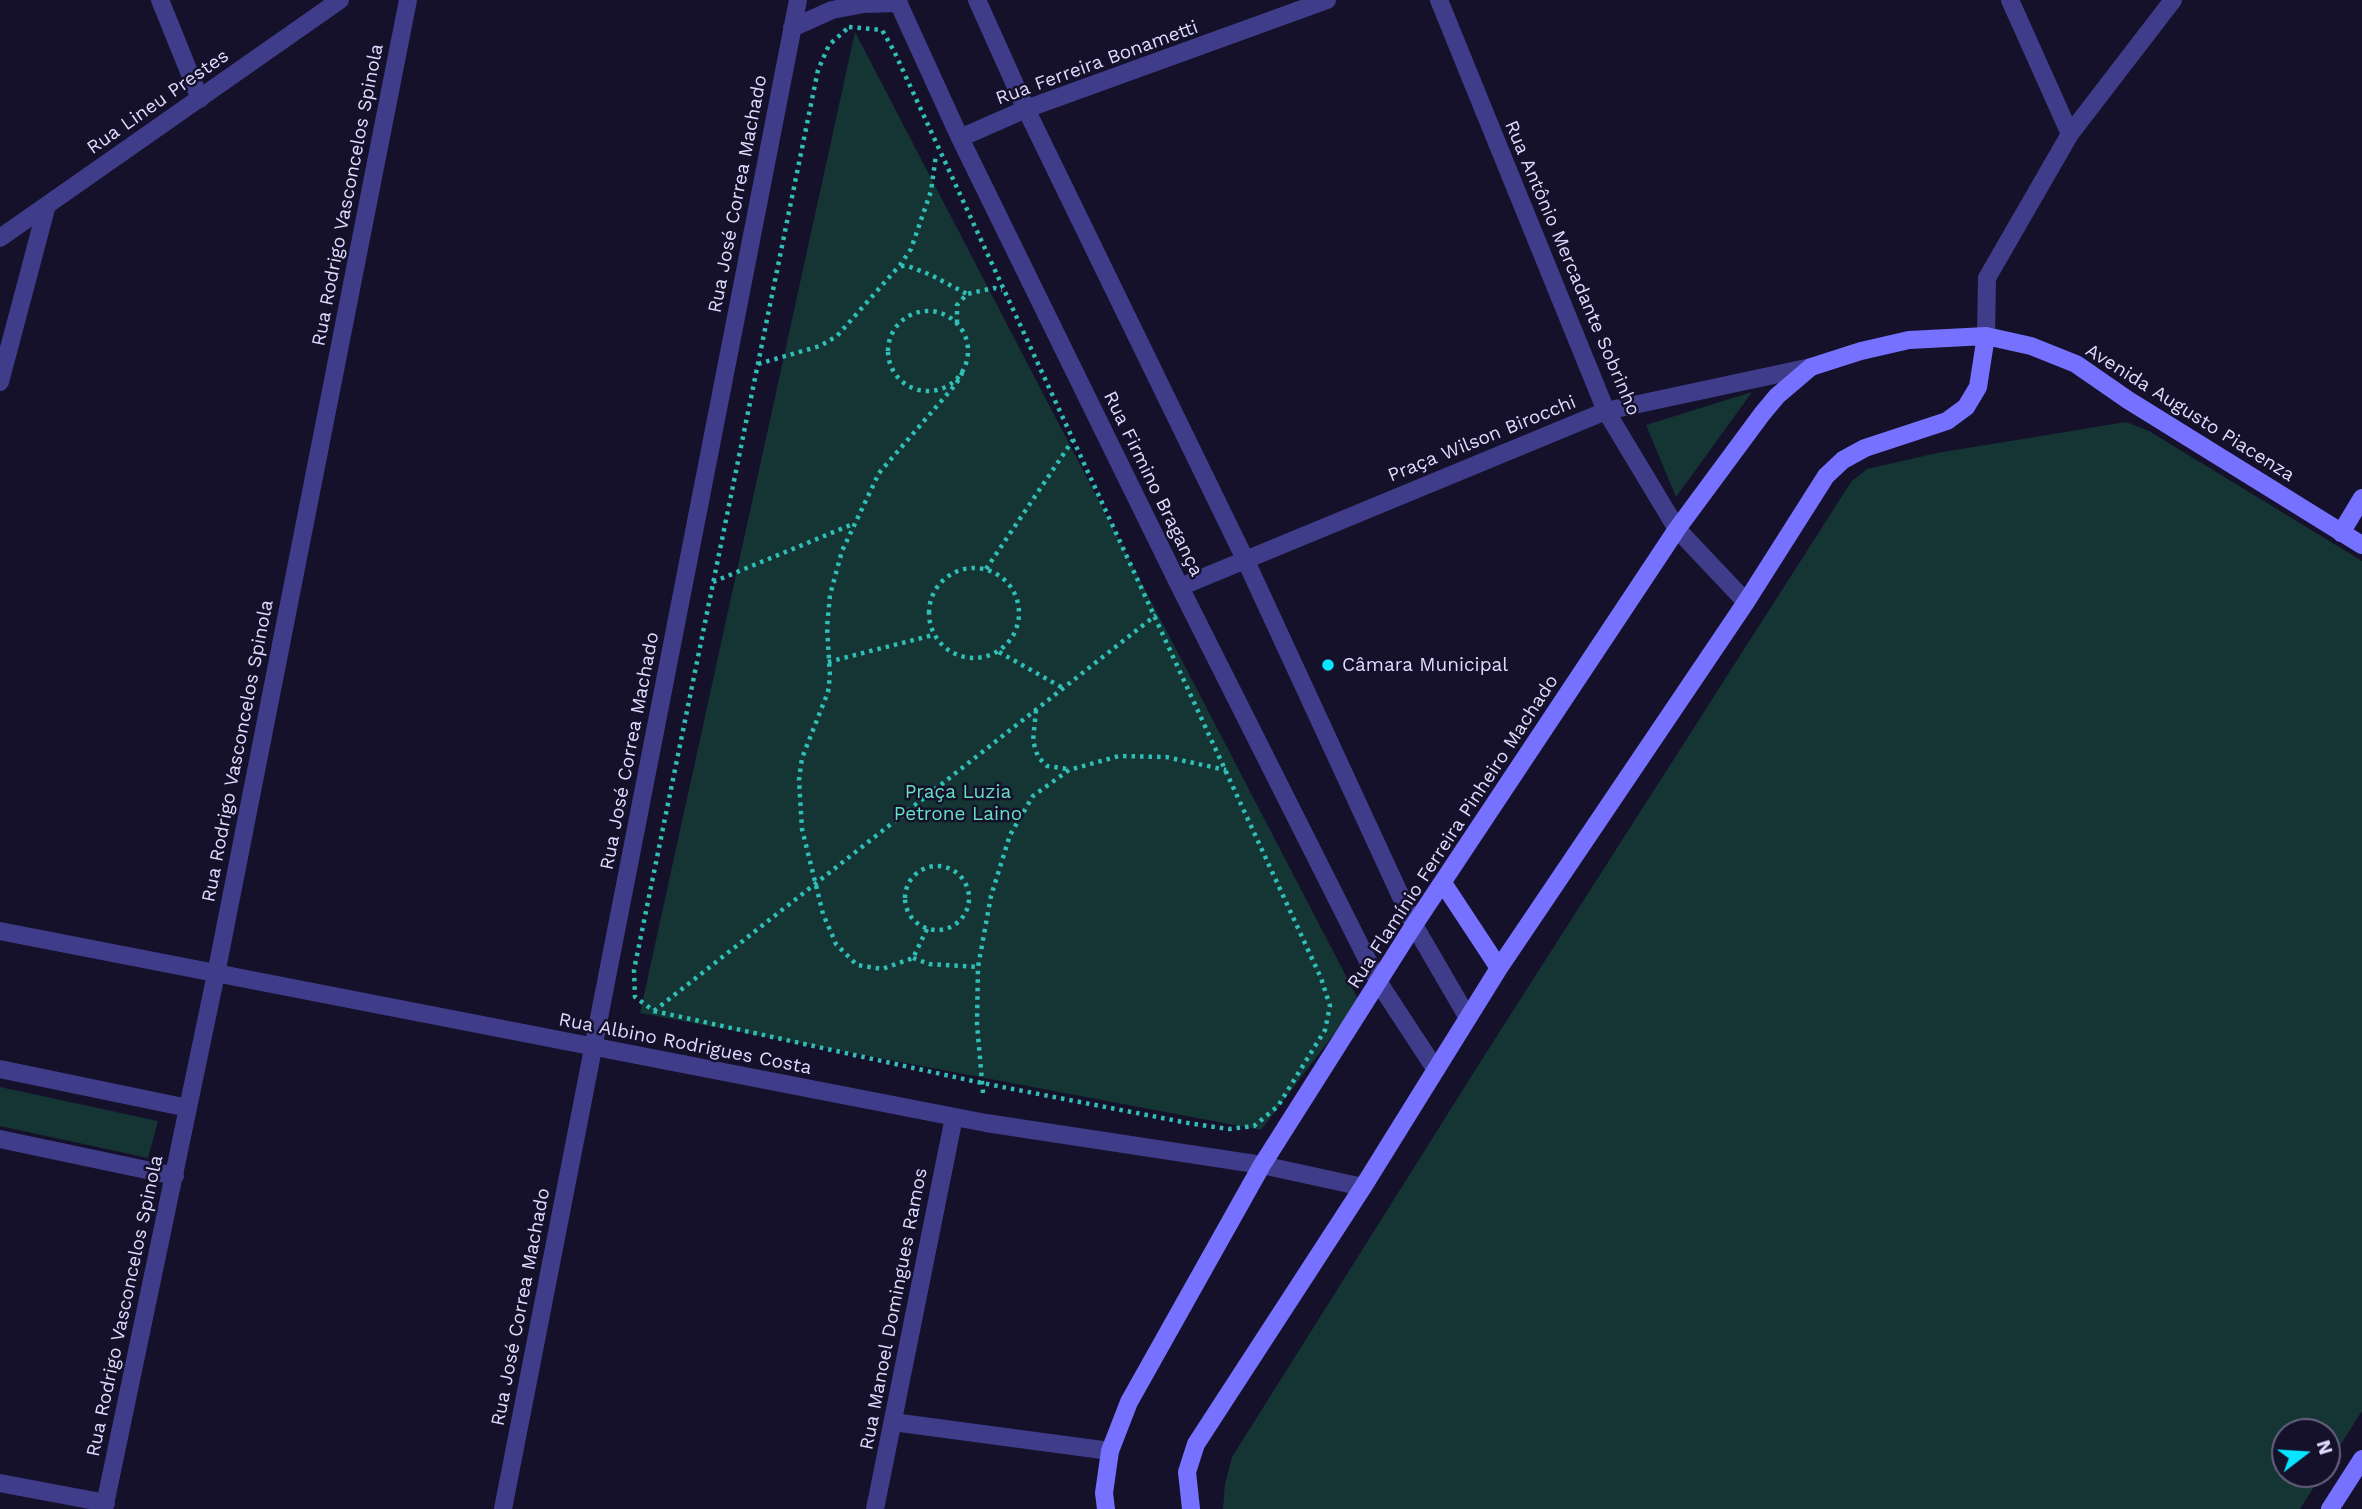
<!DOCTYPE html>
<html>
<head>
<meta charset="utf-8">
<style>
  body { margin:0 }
  #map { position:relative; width:2362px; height:1509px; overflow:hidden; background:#15112b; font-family:"Work Sans",sans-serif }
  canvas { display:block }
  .north { position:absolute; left:2271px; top:1418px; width:70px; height:70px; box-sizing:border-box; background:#15112b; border:2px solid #666280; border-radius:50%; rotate:73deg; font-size:19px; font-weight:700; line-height:28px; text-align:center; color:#dfdbff }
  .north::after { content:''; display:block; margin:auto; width:24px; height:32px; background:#07e5ff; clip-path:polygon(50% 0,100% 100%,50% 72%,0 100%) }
</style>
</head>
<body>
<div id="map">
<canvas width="2362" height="1509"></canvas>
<div class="north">N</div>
</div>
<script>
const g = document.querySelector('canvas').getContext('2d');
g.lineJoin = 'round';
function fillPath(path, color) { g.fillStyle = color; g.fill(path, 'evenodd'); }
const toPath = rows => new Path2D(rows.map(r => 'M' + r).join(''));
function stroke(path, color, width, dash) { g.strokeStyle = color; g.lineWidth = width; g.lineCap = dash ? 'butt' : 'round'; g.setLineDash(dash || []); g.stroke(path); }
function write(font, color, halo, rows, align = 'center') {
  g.font = font + ' "Work Sans",sans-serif'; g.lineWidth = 5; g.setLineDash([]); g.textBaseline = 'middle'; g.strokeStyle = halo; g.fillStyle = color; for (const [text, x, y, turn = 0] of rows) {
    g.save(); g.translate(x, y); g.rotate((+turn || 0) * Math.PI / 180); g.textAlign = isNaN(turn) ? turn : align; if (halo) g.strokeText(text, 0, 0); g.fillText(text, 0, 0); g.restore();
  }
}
fillPath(toPath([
  [855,32,1359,1001,1261,1130,640,1013],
  [1752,392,1726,428,1676,497,1646,425],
  [2126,422,2149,431,2362,561,2362,1411,2327,1466,2327,1432,2285,1432,2285,1474,2322,1474,2300,1509,1223,1509,1225,1484,1232,1457,1486,1053,1851,482,1867,469,1937,453],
  [0,1087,158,1121,148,1158,0,1126]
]), '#143534');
stroke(toPath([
  [849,27,882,30,894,51,1321,978,1330,1006,1325,1030,1278,1106,1254,1126,1229,1129,1188,1123,982,1083,654,1011,635,997,634,970,818,70,829,45,849,27],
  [901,266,908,266,931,275,967,294],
  '888 351a40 40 0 1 1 80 0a40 40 0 1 1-80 0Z',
  [957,323,957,305,967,294,994,288,1002,290],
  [758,364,820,346,837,336,900,265,911,249,931,191,936,155],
  '929 613a45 45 0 1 1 90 0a45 45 0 1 1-90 0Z',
  [986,569,1073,440],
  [713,582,853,524],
  [999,652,1063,688],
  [828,662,933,635],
  [1036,710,1033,741,1038,757,1047,766,1068,769],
  '905 898a32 32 0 1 1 64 0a32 32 0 1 1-64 0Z',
  [927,929,913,958,882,969,857,965,836,944,823,914,802,829,799,780,802,758,828,692,830,676,827,627,830,595,842,551,879,473,956,384,964,370],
  [913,958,929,964,978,967],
  [654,1011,1156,615],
  [983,1093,977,1024,978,967,991,896,1010,835,1033,796,1069,770,1119,756,1166,757,1226,770]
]), '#30beb6', 4.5, [3.5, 5]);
stroke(toPath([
  [160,0,200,99],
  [897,0,960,138,1180,587,1379,983,1436,1070],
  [977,0,1026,109,1245,559,1414,925,1468,1018],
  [1439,0,1606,411,1677,529,1746,602],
  [2010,0,2070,134],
  [792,28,832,10,864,4,899,3],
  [960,138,1026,109,1327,0],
  [0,238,340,0],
  [1986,336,1987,278,2070,134,2173,0],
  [0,382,47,205],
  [1180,587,1606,411,1811,367],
  [0,931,986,1123,1262,1165,1363,1187],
  [0,1069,188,1108],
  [0,1139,175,1176],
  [893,1422,1110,1451],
  [0,1483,106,1503],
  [104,1509,216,974,408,0],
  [503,1509,798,0],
  [875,1509,954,1117]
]), '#3f3c8a', 18);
stroke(toPath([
  [2341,533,2362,498],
  [1443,883,1499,968],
  [1106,1509,1104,1493,1110,1451,1129,1402,1262,1165,1414,925,1677,529,1762,414,1777,396,1811,367,1861,351,1909,340,1986,336,2031,346,2076,364,2128,400,2362,545],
  [1191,1509,1187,1472,1196,1444,1363,1187,1499,968,1746,602,1826,476,1843,460,1865,448,1947,421,1966,407,1978,387,1986,336],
  [2330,1509,2362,1459]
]), '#7672ff', 18);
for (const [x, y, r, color] of [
  [1328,665,7,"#07e5ff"]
]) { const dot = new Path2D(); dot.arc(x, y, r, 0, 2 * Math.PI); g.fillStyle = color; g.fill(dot); stroke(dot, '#15112b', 2.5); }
write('19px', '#dfdbff', '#15112b', [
  ["Rua Ferreira Bonametti",1097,63,-20],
  ["Rua Lineu Prestes",158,102,-35],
  ["Rua José Correa Machado",738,194,-79],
  ["Rua Rodrigo Vasconcelos Spinola",348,195,-79],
  ["Rua Antônio Mercadante Sobrinho",1572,268,67],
  ["Avenida Augusto Piacenza",2190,413,32],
  ["Praça Wilson Birocchi",1482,439,-22],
  ["Rua Firmino Bragança",1153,484,64],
  ["Rua Rodrigo Vasconcelos Spinola",238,751,-79],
  ["Rua José Correa Machado",630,751,-79],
  ["Rua Flamínio Ferreira Pinheiro Machado",1453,832,-57],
  ["Rua Albino Rodrigues Costa",685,1044,11],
  ["Rua Rodrigo Vasconcelos Spinola",125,1306,-78],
  ["Rua José Correa Machado",521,1307,-79],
  ["Rua Manoel Domingues Ramos",894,1309,-79]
]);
write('19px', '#dfdbff', '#15112b', [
  ["Câmara Municipal",1342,665]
], 'left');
write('19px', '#64e2c3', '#15112b', [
  ["Praça Luzia",958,792],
  ["Petrone Laino",958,814]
]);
</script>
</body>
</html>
